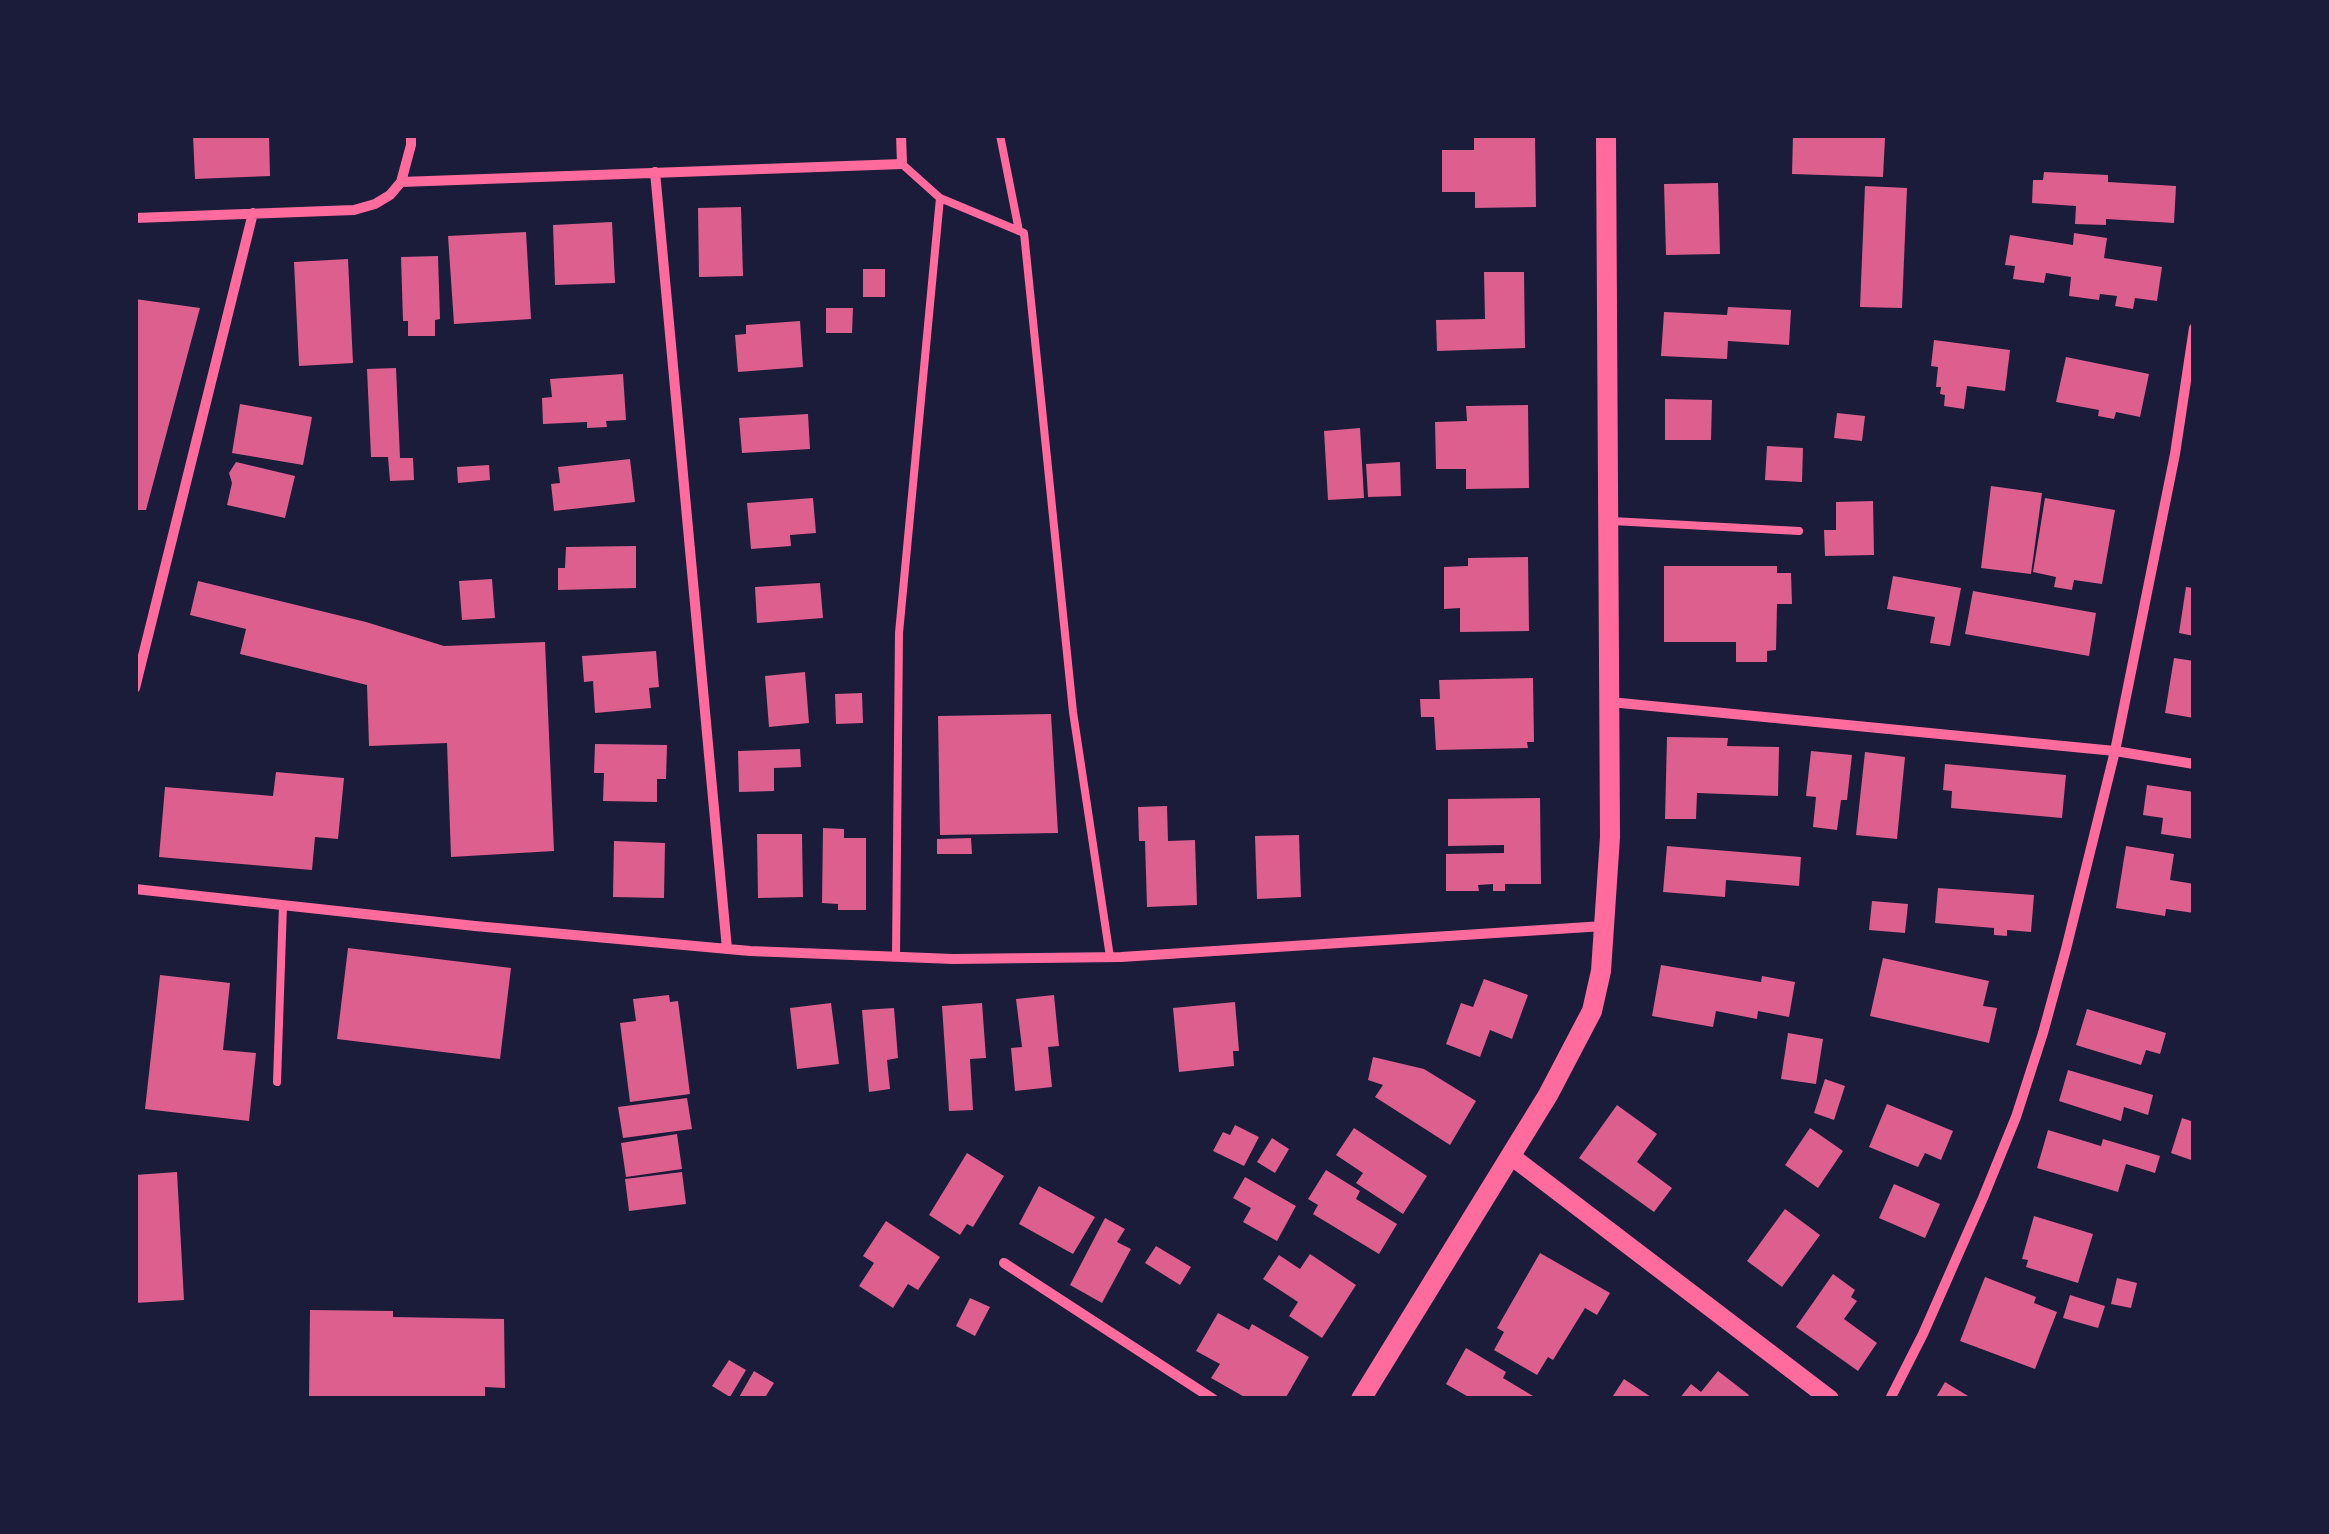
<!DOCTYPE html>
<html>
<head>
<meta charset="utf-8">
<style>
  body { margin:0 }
  #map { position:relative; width:2329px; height:1534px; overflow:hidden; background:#1b1b3a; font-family:"Open Sans",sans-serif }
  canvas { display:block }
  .frame { position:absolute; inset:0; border:138px solid #1b1b3a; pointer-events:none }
</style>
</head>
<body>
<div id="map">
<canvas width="2329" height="1534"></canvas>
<div class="frame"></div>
</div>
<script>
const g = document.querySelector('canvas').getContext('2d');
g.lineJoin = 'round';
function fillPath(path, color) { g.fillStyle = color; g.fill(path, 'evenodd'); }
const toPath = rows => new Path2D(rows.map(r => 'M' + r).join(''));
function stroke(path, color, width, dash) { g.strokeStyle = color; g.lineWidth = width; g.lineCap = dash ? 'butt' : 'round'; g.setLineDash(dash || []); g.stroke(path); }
fillPath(toPath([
  [193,135,269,135,270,176,195,179],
  [1474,135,1535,135,1536,207,1475,208,1475,192,1442,192,1442,150,1474,150],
  [1793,135,1885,138,1883,177,1792,174],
  [2044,172,2108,175,2108,182,2176,186,2174,223,2106,219,2106,225,2075,224,2076,206,2032,203,2033,180,2043,180],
  [1718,183,1720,254,1666,255,1664,184],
  [1865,186,1907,188,1902,308,1860,307],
  [741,207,743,276,699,277,698,208],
  [612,222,615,283,555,285,553,225],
  [526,232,531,319,454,324,448,236],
  [2074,233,2107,238,2104,258,2162,267,2157,301,2135,298,2133,309,2115,306,2117,296,2100,294,2099,300,2069,296,2071,277,2046,273,2044,283,2013,279,2015,266,2005,265,2010,235,2073,245],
  [438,256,440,319,435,320,435,336,408,336,408,321,403,321,401,257],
  [348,259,353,363,299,366,294,262],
  [863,269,885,269,885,297,863,297],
  [1484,272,1524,272,1525,348,1437,351,1436,320,1485,319],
  [135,299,200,308,146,510,135,510],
  [1728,307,1791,310,1789,345,1728,341,1727,359,1661,356,1664,312,1727,315],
  [826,308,853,308,852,333,826,333],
  [800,321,803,367,738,372,735,335,746,334,746,325],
  [1934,340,2010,350,2005,391,1967,386,1964,409,1944,406,1945,395,1940,394,1941,387,1936,387,1938,367,1931,366],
  [2066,357,2149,374,2140,417,2116,412,2114,419,2098,416,2099,410,2056,402],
  [396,368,400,458,413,458,414,480,390,481,388,457,371,457,367,369],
  [623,374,626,420,606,421,607,427,587,428,587,422,543,424,542,398,552,397,550,379],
  [1665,399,1712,400,1711,440,1665,440],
  [240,404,312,417,303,465,232,453],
  [1528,405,1529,488,1466,489,1466,469,1436,469,1435,422,1467,421,1466,406],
  [1837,413,1865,416,1862,441,1834,438],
  [808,414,810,449,742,453,739,418],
  [1360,428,1364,498,1328,500,1324,431],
  [1767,446,1803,448,1802,482,1765,480],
  [630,459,635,502,554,511,551,484,560,483,558,467],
  [236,462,295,476,285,518,227,505,232,483,229,473],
  [1400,462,1401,496,1368,497,1366,464],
  [489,465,490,480,458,483,457,467],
  [1991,486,2042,493,2031,574,1981,568],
  [813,498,816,533,790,535,791,546,751,549,747,503],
  [2045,498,2115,510,2102,584,2074,580,2072,590,2054,587,2056,577,2033,572],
  [1873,501,1874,555,1825,556,1824,530,1836,530,1836,502],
  [636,546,636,588,558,590,558,568,565,568,566,547],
  [1528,557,1529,631,1460,632,1460,608,1444,609,1444,567,1468,566,1468,558],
  [1664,566,1777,566,1777,573,1791,573,1792,604,1777,604,1776,650,1767,651,1767,662,1736,662,1736,642,1664,642],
  [1893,576,1961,588,1950,646,1930,643,1935,617,1887,609],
  [492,579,495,618,462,620,459,581],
  [198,581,366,622,444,646,545,642,554,851,451,857,447,743,369,746,367,685,240,654,246,629,190,615],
  [820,583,823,618,757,623,755,587],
  [2186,587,2194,588,2194,636,2179,633],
  [1973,591,2096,613,2089,656,1965,634],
  [656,651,659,687,649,688,651,708,595,713,593,681,584,682,582,656],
  [2174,658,2194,661,2194,718,2165,713],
  [805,672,809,723,769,727,765,676],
  [1533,678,1534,742,1527,742,1528,748,1436,750,1434,717,1421,717,1420,699,1440,699,1439,680],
  [862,693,863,723,836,724,835,694],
  [1051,714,1058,833,940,835,938,716],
  [1667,737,1728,738,1727,746,1779,747,1778,796,1697,793,1696,819,1665,819],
  [595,744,667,745,666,779,657,779,657,802,603,801,604,773,594,773],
  [800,749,801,767,774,768,774,791,739,792,738,751],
  [1811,751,1852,755,1847,800,1841,800,1837,830,1813,827,1816,797,1806,796],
  [1865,752,1905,757,1897,839,1856,835],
  [1945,764,2066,775,2062,818,1951,808,1952,791,1943,790],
  [276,772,344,778,338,839,315,837,312,870,159,857,165,787,273,796],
  [2147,785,2194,792,2194,839,2161,834,2163,818,2143,815],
  [1540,798,1541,884,1505,884,1505,891,1493,891,1493,884,1478,885,1479,891,1446,891,1446,854,1504,853,1504,845,1448,846,1448,799],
  [1167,806,1168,841,1195,840,1197,905,1147,907,1145,841,1139,841,1138,807],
  [823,828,844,829,844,838,866,838,866,910,838,910,838,904,822,903],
  [757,834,802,834,803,897,758,898],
  [1299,835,1301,897,1257,899,1255,836],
  [971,838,972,854,937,854,937,839],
  [614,841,665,843,664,898,613,897],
  [1667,846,1801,857,1799,886,1726,880,1725,897,1663,892],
  [2126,846,2174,854,2170,880,2194,884,2194,913,2166,909,2165,916,2116,908],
  [1938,888,2034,895,2031,932,2007,930,2007,936,1994,935,1994,928,1935,923],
  [1872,901,1908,904,1905,933,1869,930],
  [348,948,511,968,500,1059,337,1039],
  [1883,958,1989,981,1983,1006,1997,1008,1989,1043,1870,1016],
  [1661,965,1761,982,1762,976,1795,982,1789,1017,1758,1011,1757,1019,1716,1011,1713,1027,1652,1016],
  [160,975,230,983,223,1050,256,1053,249,1121,145,1109],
  [1484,979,1528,995,1512,1039,1490,1030,1480,1057,1446,1044,1461,1003,1473,1007],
  [669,995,670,1002,678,1001,690,1094,630,1102,620,1023,636,1021,633,999],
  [1054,995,1059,1046,1048,1047,1052,1087,1015,1091,1011,1048,1022,1047,1016,999],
  [1235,1002,1239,1051,1233,1051,1234,1066,1179,1072,1173,1008],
  [831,1003,839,1064,797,1069,790,1008],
  [982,1003,986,1058,970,1059,973,1110,949,1111,942,1006],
  [894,1008,898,1058,887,1060,890,1089,869,1092,862,1010],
  [2087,1009,2166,1033,2160,1054,2146,1050,2141,1065,2076,1045],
  [1788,1033,1823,1039,1816,1084,1781,1079],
  [1373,1057,1424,1069,1476,1101,1450,1145,1375,1097,1383,1085,1368,1080],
  [2068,1070,2153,1095,2148,1115,2124,1107,2121,1121,2059,1101],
  [1825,1079,1845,1086,1834,1120,1814,1113],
  [687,1098,692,1129,623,1138,618,1107],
  [1887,1104,1953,1131,1941,1160,1925,1153,1918,1167,1869,1147],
  [1617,1105,1657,1134,1637,1162,1672,1188,1654,1212,1579,1158],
  [2182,1118,2194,1122,2194,1161,2171,1153],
  [1235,1125,1259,1137,1244,1166,1213,1151,1223,1132,1230,1135],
  [1354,1128,1427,1176,1403,1214,1356,1183,1363,1173,1336,1155],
  [1810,1128,1843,1151,1818,1188,1785,1165],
  [2048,1130,2101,1146,2103,1139,2160,1156,2155,1173,2126,1164,2118,1192,2037,1168],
  [677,1134,682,1169,626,1177,621,1143],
  [1272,1138,1289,1149,1275,1173,1257,1162],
  [967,1153,1004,1176,973,1227,967,1224,960,1235,929,1215],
  [1326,1170,1360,1191,1356,1199,1397,1224,1379,1254,1313,1214,1318,1205,1308,1199],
  [177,1172,184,1300,135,1303,135,1175],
  [682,1172,686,1204,629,1211,625,1179],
  [1245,1177,1296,1206,1277,1241,1243,1222,1251,1208,1233,1198],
  [1894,1184,1940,1204,1925,1238,1879,1218],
  [1039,1186,1095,1217,1073,1254,1019,1224],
  [1785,1209,1820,1235,1782,1287,1747,1261],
  [2034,1216,2093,1234,2078,1283,2026,1267,2028,1260,2022,1259],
  [1105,1218,1125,1229,1117,1242,1131,1249,1102,1303,1070,1285],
  [886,1221,940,1257,918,1290,908,1284,893,1308,859,1286,874,1263,863,1256],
  [1156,1246,1191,1267,1180,1285,1145,1263],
  [1540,1253,1610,1293,1597,1315,1585,1308,1553,1360,1548,1357,1537,1375,1494,1350,1504,1332,1497,1328],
  [1310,1254,1356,1285,1322,1338,1289,1316,1298,1302,1263,1279,1279,1255,1300,1269],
  [1833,1274,1855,1290,1851,1297,1857,1301,1844,1319,1877,1343,1858,1371,1796,1327],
  [1985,1277,2036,1297,2034,1303,2057,1312,2035,1369,1960,1341],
  [2117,1278,2137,1283,2131,1308,2111,1304],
  [2070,1295,2105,1306,2098,1328,2063,1318],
  [970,1298,990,1307,975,1336,956,1326],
  [310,1310,393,1311,393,1317,504,1319,505,1388,485,1387,485,1399,309,1399],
  [1218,1313,1249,1330,1252,1324,1309,1357,1285,1399,1248,1399,1211,1378,1220,1364,1196,1351],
  [1466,1348,1506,1372,1503,1378,1538,1399,1472,1399,1446,1384],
  [729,1360,746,1370,730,1397,712,1386],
  [754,1371,774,1383,764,1399,738,1399],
  [1718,1371,1749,1395,1746,1399,1679,1399,1691,1384,1701,1392],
  [1624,1379,1654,1399,1611,1399],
  [1945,1382,1973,1399,1935,1399]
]), '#dd5f8e');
stroke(toPath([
  [1000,135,1019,231],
  [902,164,940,198,1024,233,1073,712,1110,957],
  [1612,521,1799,531],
  [896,956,899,633,940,198],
  [277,1082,283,905]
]), '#ff6b9d', 8);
stroke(toPath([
  [655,172,727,949],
  [401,182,902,164,901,135],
  [135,218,354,210,375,204,390,195,401,182,411,145,411,135],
  [135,688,253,213],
  [1610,702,2115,751,2194,764],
  [135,889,475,926,750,951,953,959,1121,957,1604,926],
  [1004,1263,1213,1399],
  [1890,1399,1923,1334,1983,1198,2016,1117,2043,1033,2066,949,2115,751,2175,454,2194,328]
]), '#ff6b9d', 10);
stroke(toPath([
  [1511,1156,1830,1399]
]), '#ff6b9d', 18);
stroke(toPath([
  [1361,1399,1548,1095,1592,1011,1601,971,1610,837,1606,135]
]), '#ff6b9d', 20);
</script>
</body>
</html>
